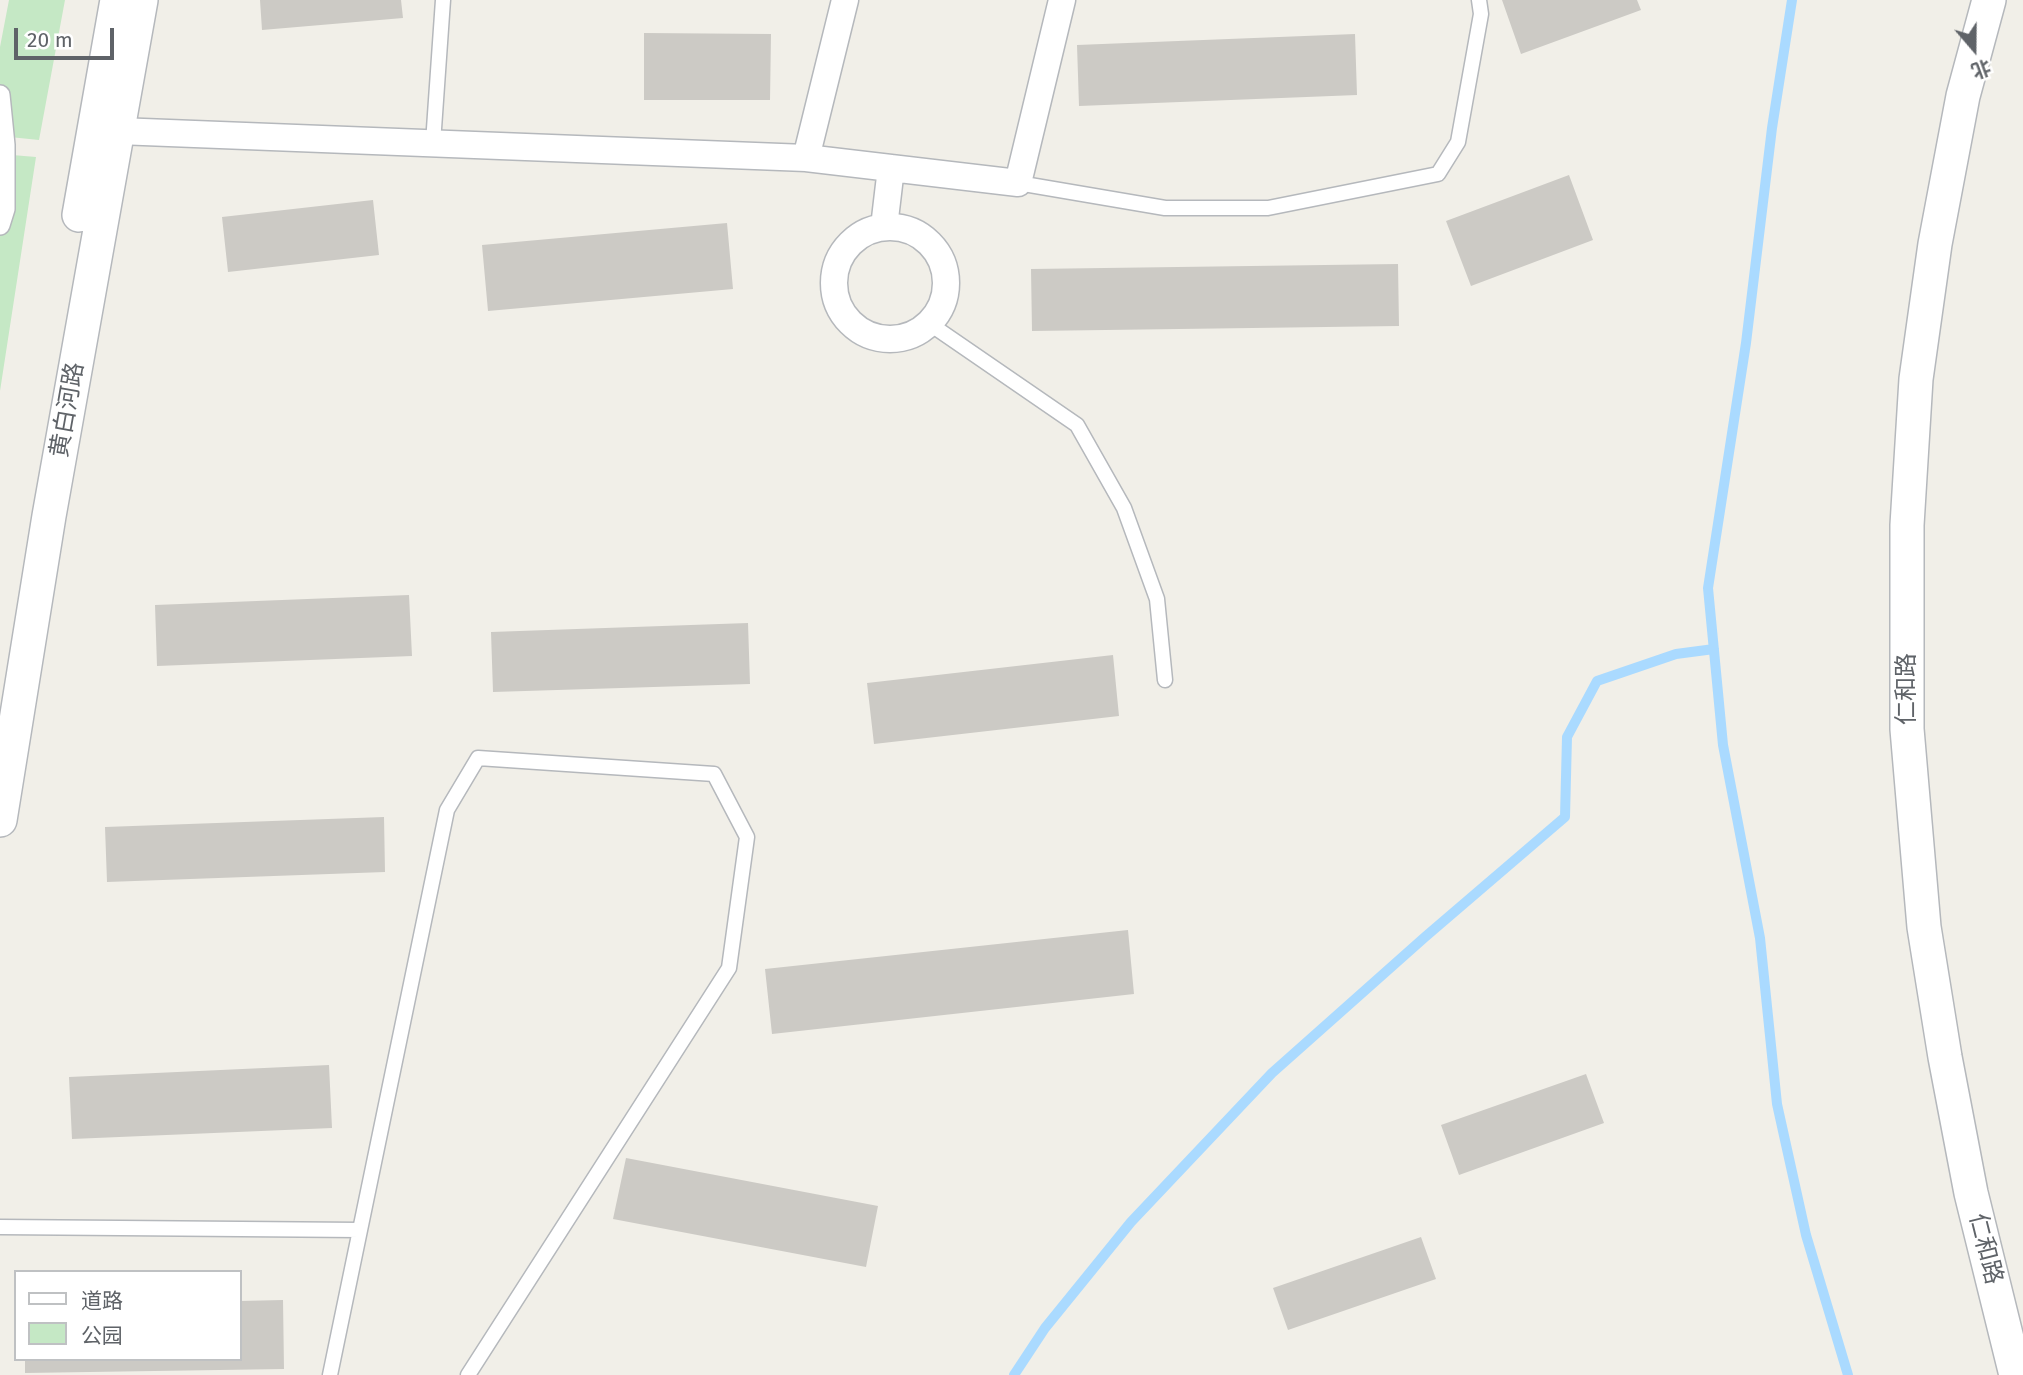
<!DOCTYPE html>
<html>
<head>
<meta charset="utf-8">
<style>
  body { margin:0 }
  #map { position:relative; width:2023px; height:1375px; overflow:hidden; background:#f1efe8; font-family:"Fira Sans","Noto Sans SC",sans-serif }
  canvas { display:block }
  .legend { position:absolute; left:14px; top:1270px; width:228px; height:91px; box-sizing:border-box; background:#fff; border:2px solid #bfc1c3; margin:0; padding:9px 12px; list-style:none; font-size:21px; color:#5f6368 }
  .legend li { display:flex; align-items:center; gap:14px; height:35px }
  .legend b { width:35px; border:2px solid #bfc1c3 }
  .north { position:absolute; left:1939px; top:14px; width:70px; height:70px; -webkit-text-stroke:5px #fff; paint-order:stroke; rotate:160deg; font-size:19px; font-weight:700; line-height:28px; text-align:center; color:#5f6368 }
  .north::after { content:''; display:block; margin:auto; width:24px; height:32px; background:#5f6368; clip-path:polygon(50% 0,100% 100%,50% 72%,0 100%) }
  .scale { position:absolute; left:14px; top:28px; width:100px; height:32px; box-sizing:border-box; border:4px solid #5f6368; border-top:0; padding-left:9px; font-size:21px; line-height:24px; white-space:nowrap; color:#5f6368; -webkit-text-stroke:5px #fff; paint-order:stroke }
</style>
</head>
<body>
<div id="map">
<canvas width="2023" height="1375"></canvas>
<ul class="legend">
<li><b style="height:9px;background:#fff"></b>道路</li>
<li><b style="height:19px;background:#c5e8c5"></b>公园</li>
</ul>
<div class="north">北</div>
<div class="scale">20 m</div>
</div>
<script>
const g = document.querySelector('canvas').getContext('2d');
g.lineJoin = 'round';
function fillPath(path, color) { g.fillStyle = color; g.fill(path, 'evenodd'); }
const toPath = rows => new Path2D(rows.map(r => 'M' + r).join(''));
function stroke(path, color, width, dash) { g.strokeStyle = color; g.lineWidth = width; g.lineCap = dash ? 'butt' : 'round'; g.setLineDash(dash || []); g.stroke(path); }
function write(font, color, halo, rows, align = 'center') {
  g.font = font + ' "Fira Sans","Noto Sans SC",sans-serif'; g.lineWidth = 5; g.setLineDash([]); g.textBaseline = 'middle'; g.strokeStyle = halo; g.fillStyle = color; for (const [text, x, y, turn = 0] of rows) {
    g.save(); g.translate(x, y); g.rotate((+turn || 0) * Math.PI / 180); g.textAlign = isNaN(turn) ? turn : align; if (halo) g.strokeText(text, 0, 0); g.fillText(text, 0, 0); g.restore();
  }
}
fillPath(toPath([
  [9,0,65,0,39,140,0,136,0,47],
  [0,154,36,157,0,391]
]), '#c5e8c5');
stroke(toPath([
  [1792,0,1772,128,1746,343,1708,588,1723,745,1760,938,1777,1104,1806,1235,1848,1375],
  [1014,1375,1045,1328,1131,1222,1272,1073,1425,937,1565,817,1567,737,1597,681,1676,654,1714,649]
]), '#aadaff', 10);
fillPath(toPath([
  [260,0,401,0,403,18,262,30],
  [1502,0,1637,0,1641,10,1521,54],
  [644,33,771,34,770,100,644,100],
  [1355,34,1357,95,1079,106,1077,45],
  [1569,175,1593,240,1471,286,1446,221],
  [373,200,379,255,228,272,222,217],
  [727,223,733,289,488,311,482,245],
  [1398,264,1399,326,1032,331,1031,269],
  [409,595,412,656,157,666,155,605],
  [748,623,750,684,493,692,491,632],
  [1113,655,1119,716,874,744,867,683],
  [384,817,385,872,107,882,105,827],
  [1128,930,1134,994,772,1034,765,969],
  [329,1065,332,1128,72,1139,69,1077],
  [1586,1074,1604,1123,1459,1175,1441,1125],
  [626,1158,878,1206,866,1267,613,1219],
  [1421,1237,1436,1279,1288,1330,1273,1288],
  [283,1300,284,1369,25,1373,25,1359,240,1359,240,1301]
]), '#cccac5');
const service = toPath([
  [433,143,443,0],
  [1018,183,1165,208,1268,208,1438,174,1458,142,1481,14,1479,0],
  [930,324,1077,425,1124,508,1157,599,1165,680],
  [0,1227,360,1230],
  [330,1375,447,810,478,758,714,774,747,837,729,968,468,1375]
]);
const pedestrian = toPath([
  [0,95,5,145,5,209,0,225]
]);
const minor = toPath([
  [118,131,806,158,1018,183,1062,0],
  [806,158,845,0],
  '834 283a56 56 0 1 1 112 0a56 56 0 1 1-112 0Z',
  [884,227,891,168]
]);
const tertiary = toPath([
  [1989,0,1963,96,1935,244,1916,379,1907,525,1907,729,1924,927,1945,1057,1971,1193,2016,1375],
  [79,215,117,0],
  [0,820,49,516,141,0]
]);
stroke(service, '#b5b8bc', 17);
stroke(pedestrian, '#b5b8bc', 22);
stroke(minor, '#b5b8bc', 29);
stroke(tertiary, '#b5b8bc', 36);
stroke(service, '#fff', 14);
stroke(pedestrian, '#fff', 19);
stroke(minor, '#fff', 26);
stroke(tertiary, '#fff', 33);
write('24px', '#5f6368', '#fff', [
  ["黄白河路",68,410,-80],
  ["仁和路",1907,689,-90],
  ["仁和路",1985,1249,76]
]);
</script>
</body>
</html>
